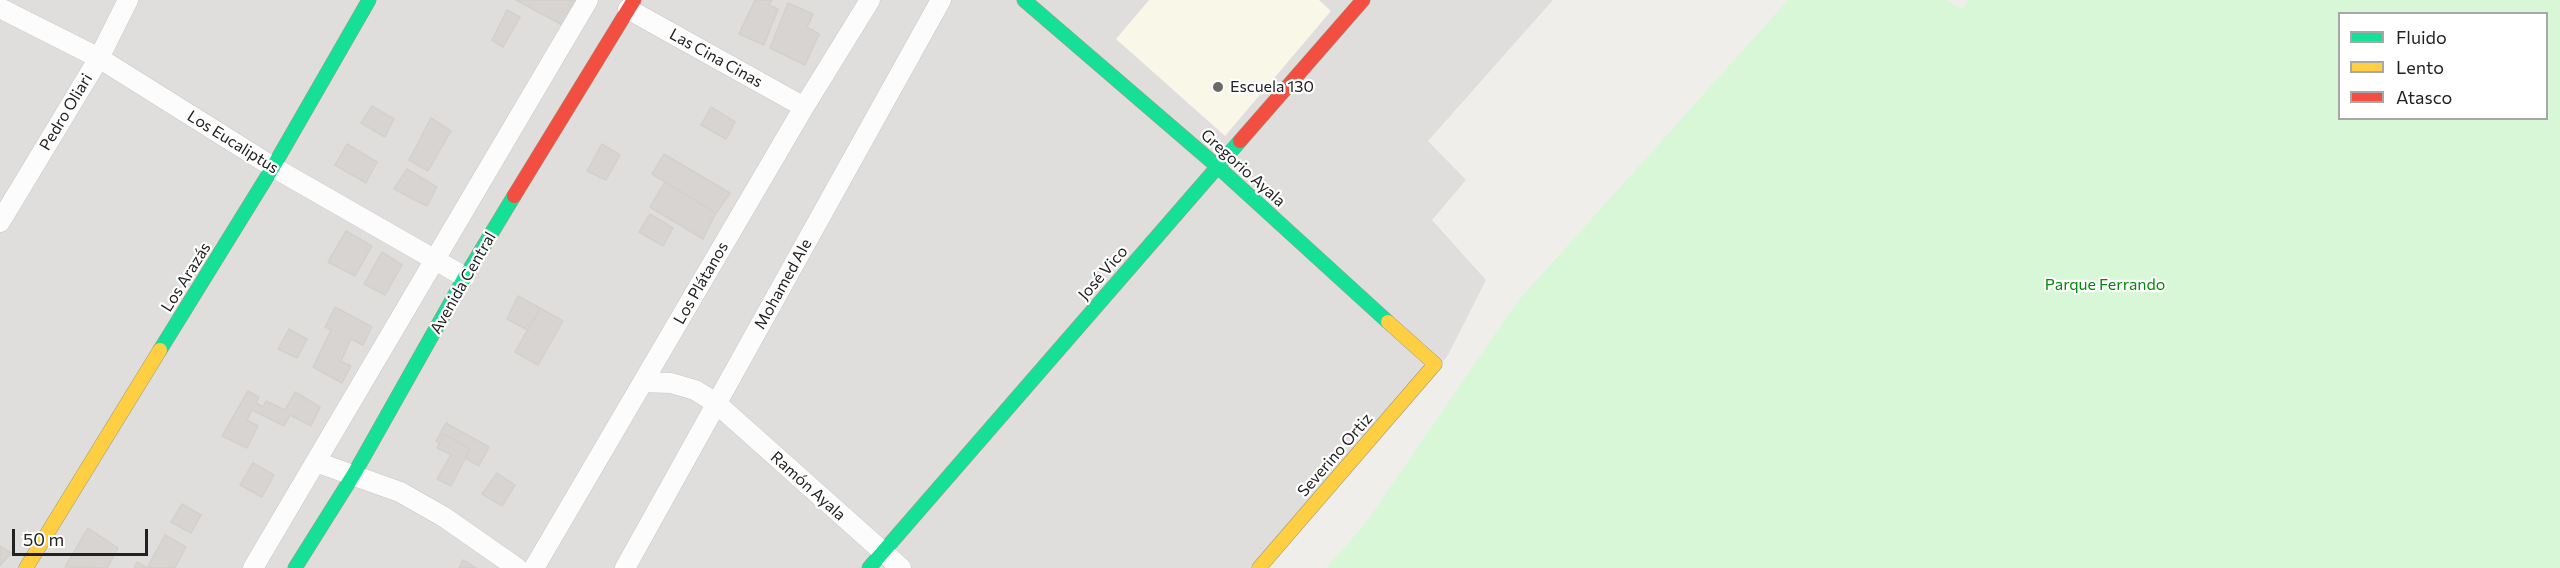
<!DOCTYPE html>
<html>
<head>
<meta charset="utf-8">
<style>
  body { margin:0 }
  #map { position:relative; width:2560px; height:568px; overflow:hidden; background:#f0eeeb; font-family:Commissioner,sans-serif }
  canvas { display:block }
  .legend { position:absolute; left:2338px; top:12px; width:210px; height:108px; box-sizing:border-box; background:#fff; border:2px solid #a7a7a7; margin:0; padding:8px 10px; list-style:none; font-size:18px; color:#222 }
  .legend li { display:flex; align-items:center; gap:12px; height:30px }
  .legend b { width:30px; border:2px solid #a7a7a7 }
  .scale { position:absolute; left:12px; top:529px; width:136px; height:27px; box-sizing:border-box; border:3px solid #222; border-top:0; padding-left:8px; font-size:18px; line-height:21px; white-space:nowrap; color:#222; -webkit-text-stroke:4px #fff; paint-order:stroke }
</style>
</head>
<body>
<div id="map">
<canvas width="2560" height="568"></canvas>
<ul class="legend">
<li><b style="height:8px;background:#16e098"></b>Fluido</li>
<li><b style="height:8px;background:#ffcf43"></b>Lento</li>
<li><b style="height:8px;background:#f24e42"></b>Atasco</li>
</ul>
<div class="scale">50 m</div>
</div>
<script>
const g = document.querySelector('canvas').getContext('2d');
g.lineJoin = 'round';
function fillPath(path, color) { g.fillStyle = color; g.fill(path, 'evenodd'); }
const toPath = rows => new Path2D(rows.map(r => 'M' + r).join(''));
function stroke(path, color, width, dash) { g.strokeStyle = color; g.lineWidth = width; g.lineCap = dash ? 'butt' : 'round'; g.setLineDash(dash || []); g.stroke(path); }
function write(font, color, halo, rows, align = 'center') {
  g.font = font + ' Commissioner,sans-serif'; g.lineWidth = 4.5; g.setLineDash([]); g.textBaseline = 'middle'; g.strokeStyle = halo; g.fillStyle = color; for (const [text, x, y, turn = 0] of rows) {
    g.save(); g.translate(x, y); g.rotate((+turn || 0) * Math.PI / 180); g.textAlign = isNaN(turn) ? turn : align; if (halo) g.strokeText(text, 0, 0); g.fillText(text, 0, 0); g.restore();
  }
}
fillPath(toPath([
  [0,0,1553,0,1428,141,1466,180,1432,220,1486,280,1447,357,1259,568,0,568]
]), '#dfdedc');
fillPath(toPath([
  [1149,0,1319,0,1331,11,1225,136,1116,39]
]), '#f8f7e8');
fillPath(toPath([
  [1788,0,1946,0,1962,9,1968,0,2560,0,2560,568,1326,568,1365,524,1517,302],
  [2340,14,2546,14,2546,118,2340,118]
]), '#d7f7d7');
const building = toPath([
  [516,0,582,0,566,27,516,0],
  [755,0,772,0,769,5,778,9,764,45,739,34,755,0],
  [788,3,813,14,807,27,819,34,805,65,770,48,788,3],
  [507,10,520,17,503,47,492,40,507,10],
  [372,106,394,119,385,137,361,123,372,106],
  [711,107,735,122,726,139,701,125,711,107],
  [431,118,451,131,428,171,409,160,431,118],
  [347,144,377,162,366,183,335,165,347,144],
  [602,144,620,155,606,180,587,171,602,144],
  [664,154,730,193,716,213,652,174,664,154],
  [407,169,437,187,427,206,394,189,407,169],
  [665,182,716,213,703,239,650,207,665,182],
  [650,214,673,228,663,246,639,232,650,214],
  [346,231,372,246,355,276,328,262,346,231],
  [382,252,402,265,385,295,364,284,382,252],
  [518,296,540,308,528,330,507,319,518,296],
  [335,307,372,327,363,345,351,339,341,361,351,366,342,383,313,367,331,330,325,327,335,307],
  [540,308,563,321,538,365,515,352,540,308],
  [289,329,307,339,297,358,278,349,289,329],
  [248,391,259,397,256,403,263,407,266,401,285,410,295,392,320,407,311,426,290,415,284,426,252,410,247,420,258,426,247,448,222,436,248,391],
  [446,423,489,447,479,466,465,458,470,449,444,434,439,443,436,441,446,423],
  [444,434,470,449,451,486,437,479,451,455,437,448,444,434],
  [253,463,274,475,262,497,240,485,253,463],
  [497,473,515,485,502,506,482,494,497,473],
  [182,504,201,515,191,533,171,522,182,504],
  [88,528,118,548,107,568,65,567,88,528],
  [165,535,186,547,175,568,134,568,137,562,147,568,165,535],
  [0,546,11,553,0,566,0,546],
  [463,560,476,568,459,568,463,560]
]);
fillPath(building, '#d7d4d2');
stroke(building, '#d4d0cc', 1.5);
const street = toPath([
  [0,8,99,58,273,167,465,277],
  [628,9,804,107],
  [0,222,99,58,128,0],
  [643,382,671,383,695,390,716,403,901,568],
  [316,462,400,492,444,517,517,568],
  [253,568,588,0],
  [534,568,804,107,870,0],
  [625,568,941,0]
]);
const fast = toPath([
  [1024,0,1218,167,1388,322],
  [160,350,273,167,369,0],
  [295,568,354,474,465,277,514,196],
  [869,568,1240,141]
]);
const slow = toPath([
  [26,568,160,350],
  [1259,568,1435,364,1388,322]
]);
const jam = toPath([
  [1240,141,1363,0],
  [514,196,634,0]
]);
stroke(street, '#c9c8c7', 21);
stroke(fast, '#9b9c81', 15);
stroke(slow, '#9b9c81', 15);
stroke(jam, '#9b9c81', 15);
stroke(street, '#fdfcfc', 20);
stroke(fast, '#16e098', 14);
stroke(slow, '#ffcf43', 14);
stroke(jam, '#f24e42', 14);
for (const [x, y, r, color] of [
  [1218,87,6,"#6a6968"]
]) { const dot = new Path2D(); dot.arc(x, y, r, 0, 2 * Math.PI); g.fillStyle = color; g.fill(dot); stroke(dot, '#fff', 2); }
write('16px', '#222', '#fff', [
  ["Las Cina Cinas",716,58,29],
  ["Pedro Oliari",66,112,-59],
  ["Los Eucaliptus",233,142,32],
  ["Gregorio Ayala",1243,168,42],
  ["José Vico",1103,273,-49],
  ["Los Arazás",186,277,-58],
  ["Avenida Central",463,283,-60],
  ["Los Plátanos",701,283,-60],
  ["Mohamed Ale",783,284,-61],
  ["Severino Ortiz",1335,455,-49],
  ["Ramón Ayala",808,486,42]
]);
write('16px', '#222', '#fff', [
  ["Escuela 130",1230,87]
], 'left');
write('16px', '#028908', '#fff', [
  ["Parque Ferrando",2105,285]
]);
</script>
</body>
</html>
